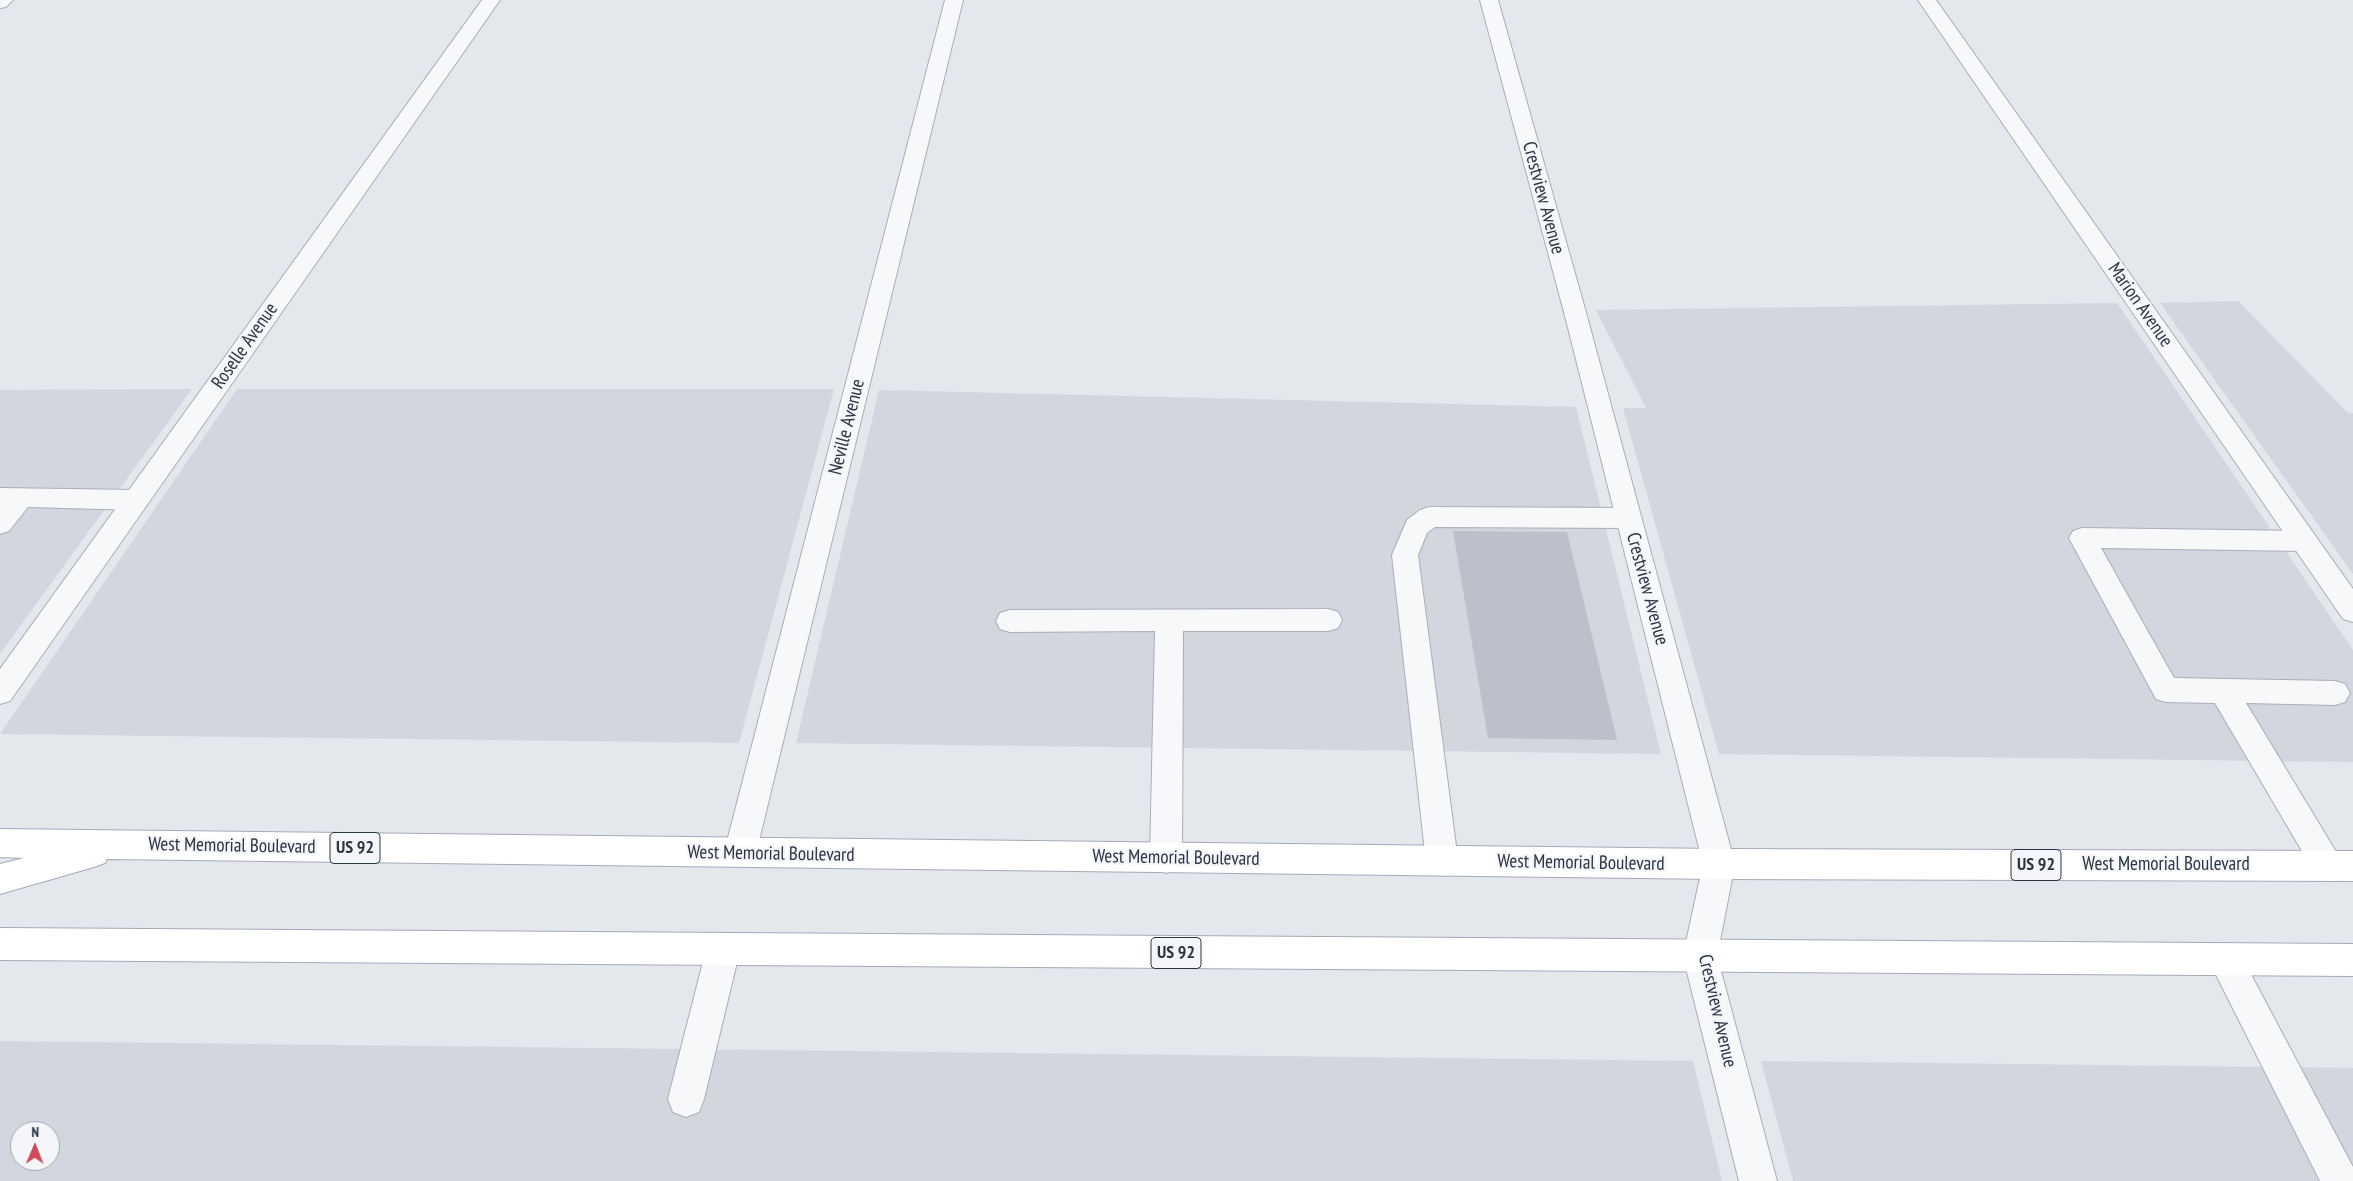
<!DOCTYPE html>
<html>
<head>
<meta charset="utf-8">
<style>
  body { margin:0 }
  #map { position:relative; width:2353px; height:1181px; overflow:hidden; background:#e4e7ec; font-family:"PT Sans Narrow",sans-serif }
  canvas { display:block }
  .north { position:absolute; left:10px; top:1121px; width:50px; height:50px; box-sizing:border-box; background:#f4f6f9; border:1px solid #a4a8b1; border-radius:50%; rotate:1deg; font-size:14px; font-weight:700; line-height:20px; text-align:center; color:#2b3445 }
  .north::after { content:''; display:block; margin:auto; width:18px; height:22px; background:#d1495b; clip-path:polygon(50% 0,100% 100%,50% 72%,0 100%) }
</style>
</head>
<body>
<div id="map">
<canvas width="2353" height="1181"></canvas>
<div class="north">N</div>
</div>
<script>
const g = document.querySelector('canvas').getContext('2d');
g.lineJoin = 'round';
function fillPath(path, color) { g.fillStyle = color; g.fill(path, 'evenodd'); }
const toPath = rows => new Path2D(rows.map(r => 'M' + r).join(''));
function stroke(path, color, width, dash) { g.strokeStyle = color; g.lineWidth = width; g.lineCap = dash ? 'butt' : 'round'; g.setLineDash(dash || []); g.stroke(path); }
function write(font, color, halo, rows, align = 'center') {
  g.font = font + ' "PT Sans Narrow",sans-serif'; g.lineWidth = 4.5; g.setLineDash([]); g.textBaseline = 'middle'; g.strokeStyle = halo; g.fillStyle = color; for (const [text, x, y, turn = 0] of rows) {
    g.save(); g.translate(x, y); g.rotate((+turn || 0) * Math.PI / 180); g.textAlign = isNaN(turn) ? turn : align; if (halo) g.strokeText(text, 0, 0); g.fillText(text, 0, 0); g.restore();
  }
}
fillPath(toPath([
  [2238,301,2348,413,2353,413,2353,574,2160,303],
  [2117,303,2353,650,2353,762,1719,754,1623,408,1646,408,1596,310],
  [192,389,0,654,0,390],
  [237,389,834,389,739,743,0,734],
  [879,390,1576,407,1661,754,796,743],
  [0,1041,1693,1061,1722,1181,0,1181],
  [20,1131,50,1131,50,1161,20,1161],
  [1761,1061,2353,1068,2353,1181,1793,1181]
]), '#d2d6de');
fillPath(toPath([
  [1453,531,1567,532,1617,740,1488,738]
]), '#bbc0ca');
const lane = toPath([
  [0,488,136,490,145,493,149,500,145,507,136,510,28,507,9,531,0,534,0,488],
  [1429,507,1629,508,1638,511,1642,518,1638,525,1629,528,1435,527,1427,533,1418,555,1458,861,1453,871,1442,876,1431,871,1426,861,1392,555,1407,520,1420,510,1429,507],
  [2082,528,2305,531,2314,534,2318,541,2314,548,2305,551,2101,548,2174,678,2335,681,2345,684,2350,693,2345,702,2335,705,2246,703,2338,855,2343,865,2338,875,2327,880,2316,875,2215,703,2166,702,2156,699,2069,538,2073,531,2082,528],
  [1328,609,1338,612,1342,620,1338,628,1328,631,1183,631,1182,858,1177,868,1166,873,1155,868,1150,858,1155,631,1010,632,1000,629,996,621,1000,613,1010,610,1328,609],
  [723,934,735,939,740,950,704,1099,699,1112,686,1117,673,1112,668,1099,706,950,711,939,723,934],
  [2225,943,2237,948,2353,1167,2353,1181,2320,1181,2208,959,2213,948,2225,943]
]);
const street = toPath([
  [0,0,13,0,6,7,0,8,0,0],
  [482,0,500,0,10,701,0,704,0,669,482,0],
  [945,0,963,0,756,853,751,863,740,867,729,863,724,853,945,0],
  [1480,0,1498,0,1587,316,1735,864,1717,956,1777,1181,1739,1181,1683,956,1703,864,1565,316,1480,0],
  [1918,0,1936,0,2353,589,2353,622,2343,619,1918,0]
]);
const primary = toPath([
  [0,829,1719,849,2353,851,2353,881,1719,879,107,859,105,863,94,867,0,894,0,864,24,858,0,857,0,829],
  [0,928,2353,944,2353,976,0,960,0,928]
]);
stroke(lane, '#a9aeb7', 2);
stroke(street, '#a9aeb7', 2);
stroke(primary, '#a3abb8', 2);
fillPath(lane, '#f7f8fa');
fillPath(street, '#f7f8fa');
fillPath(primary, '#fff');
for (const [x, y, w] of [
  [355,848,50],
  [2036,865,50],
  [1176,953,50]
]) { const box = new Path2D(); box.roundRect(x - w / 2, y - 15.5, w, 31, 4); g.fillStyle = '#f4f6f9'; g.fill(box); stroke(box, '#2b3445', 1); }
write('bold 18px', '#2b3445', null, [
  ["US 92",355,848],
  ["US 92",2036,865],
  ["US 92",1176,953]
]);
write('19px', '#2b3445', '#f4f6f9', [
  ["Crestview Avenue",1543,198,75],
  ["Marion Avenue",2140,305,55],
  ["Roselle Avenue",245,346,-55],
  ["Neville Avenue",847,427,-76],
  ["Crestview Avenue",1647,589,75],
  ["West Memorial Boulevard",232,846,1],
  ["West Memorial Boulevard",771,854,1],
  ["West Memorial Boulevard",1176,858,1],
  ["West Memorial Boulevard",1581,863,1],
  ["West Memorial Boulevard",2166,865],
  ["Crestview Avenue",1717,1011,77]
]);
</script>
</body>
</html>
